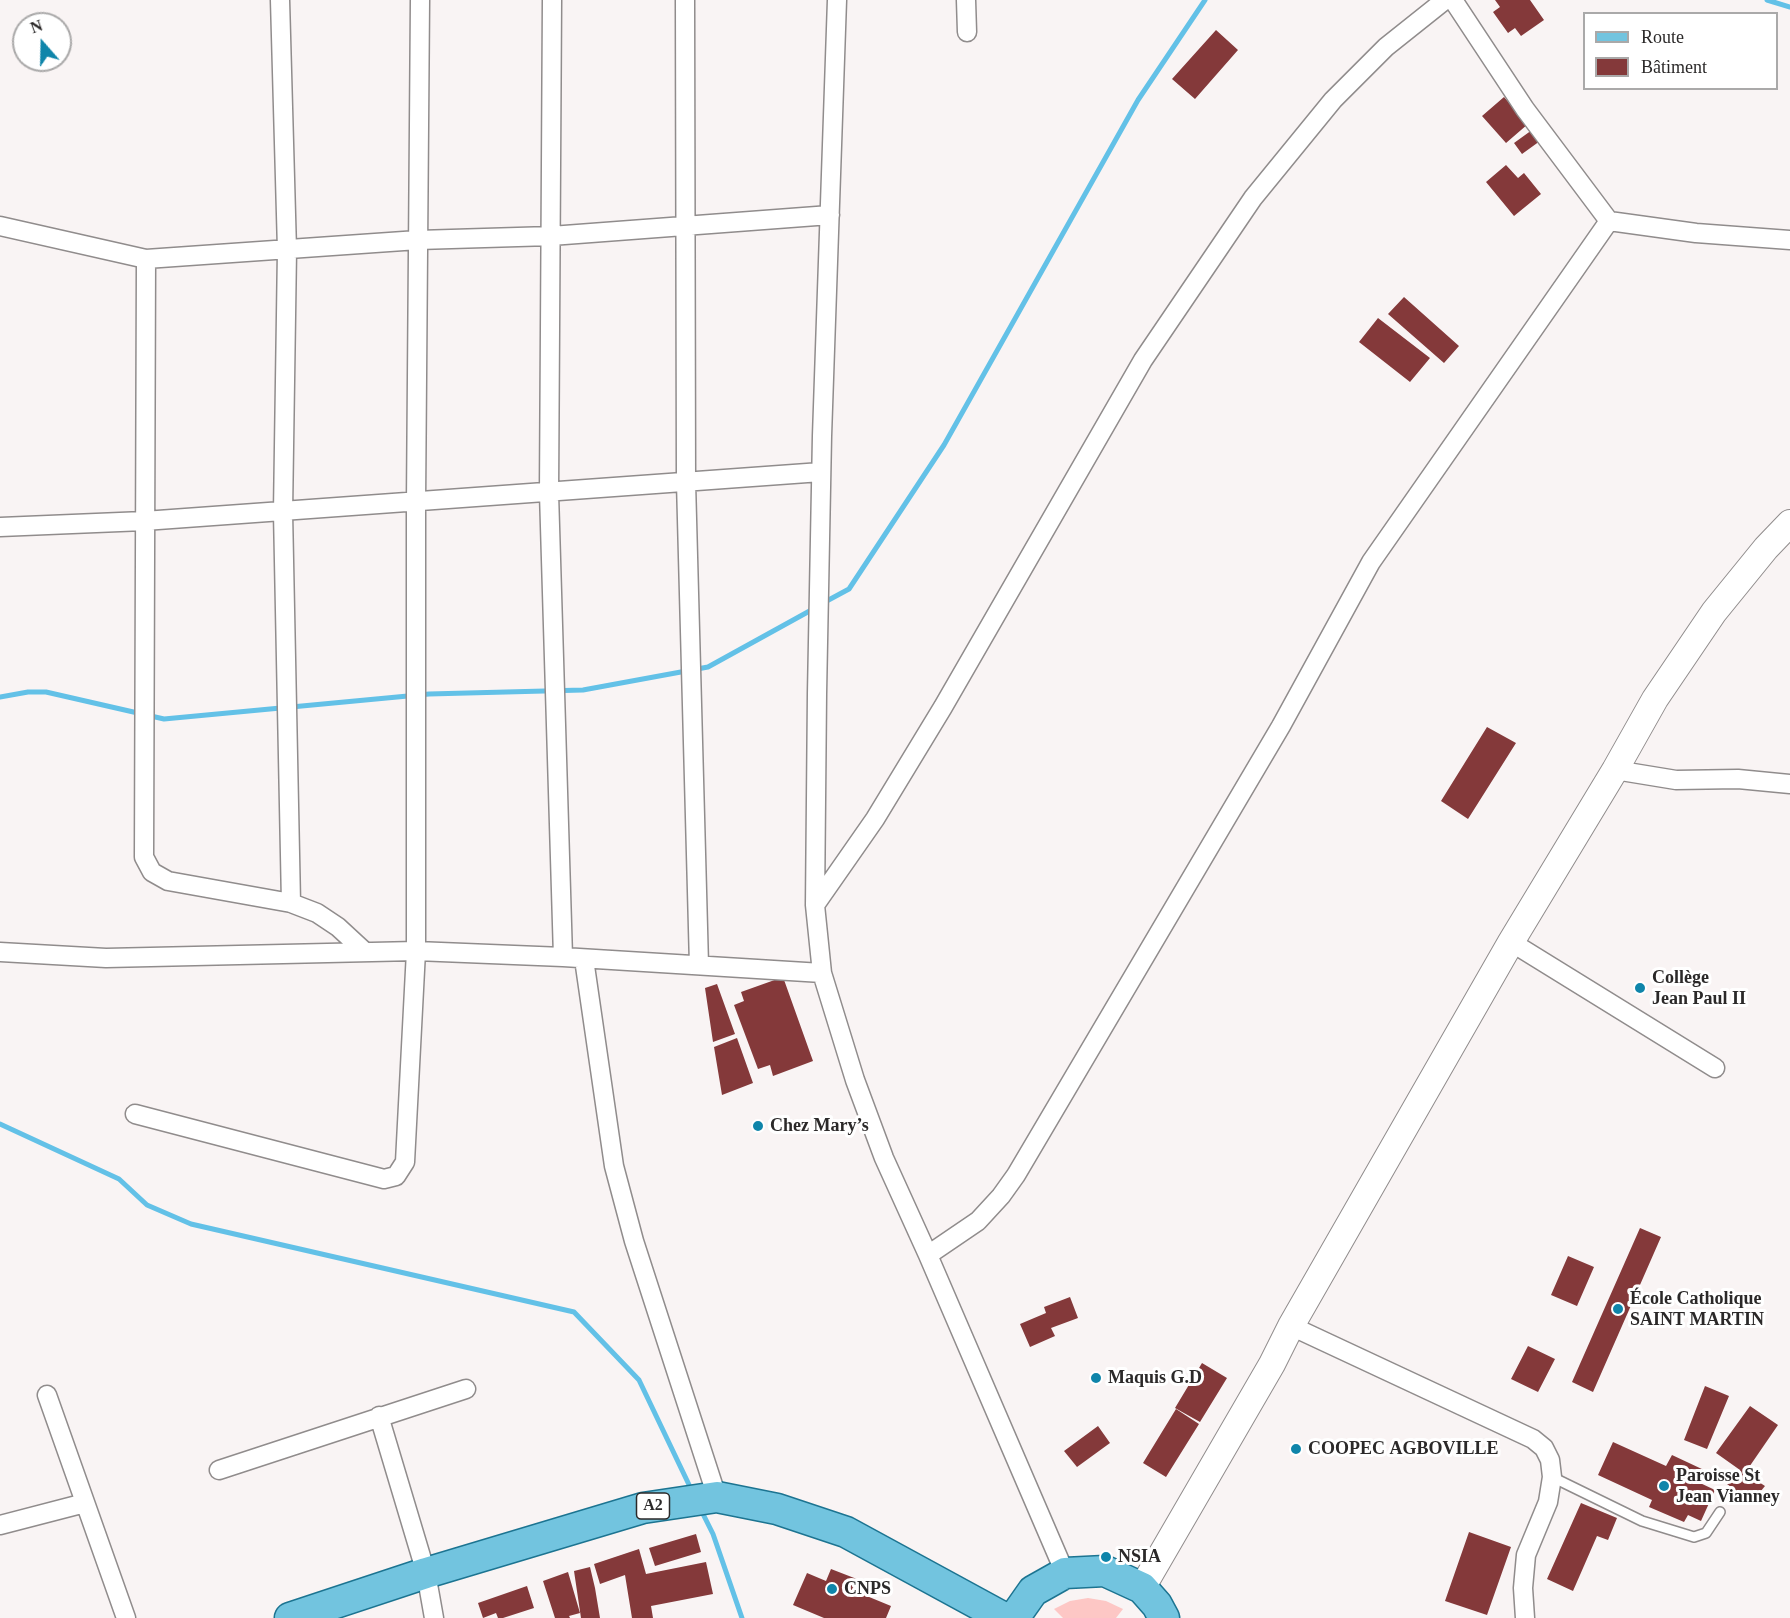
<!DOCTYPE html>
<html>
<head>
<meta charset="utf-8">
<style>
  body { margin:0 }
  #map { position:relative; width:1790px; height:1618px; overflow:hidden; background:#f9f4f4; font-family:"Times New Roman",serif }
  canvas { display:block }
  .legend { position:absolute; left:1583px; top:12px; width:195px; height:78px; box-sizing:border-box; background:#fff; border:2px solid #aaa9a9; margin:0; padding:8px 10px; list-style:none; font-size:18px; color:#2b2929 }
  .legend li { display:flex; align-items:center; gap:12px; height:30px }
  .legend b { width:30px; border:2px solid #aaa9a9 }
  .north { position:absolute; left:12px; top:12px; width:60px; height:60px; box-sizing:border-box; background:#fff; border:2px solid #aaa9a9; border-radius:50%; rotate:340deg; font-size:16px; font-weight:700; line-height:24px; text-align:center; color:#2b2929 }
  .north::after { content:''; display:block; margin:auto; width:21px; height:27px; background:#0f85aa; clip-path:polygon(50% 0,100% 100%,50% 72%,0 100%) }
</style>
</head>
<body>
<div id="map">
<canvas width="1790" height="1618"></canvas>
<ul class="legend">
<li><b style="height:8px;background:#72c4df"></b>Route</li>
<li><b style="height:16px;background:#84393a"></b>Bâtiment</li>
</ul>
<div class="north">N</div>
</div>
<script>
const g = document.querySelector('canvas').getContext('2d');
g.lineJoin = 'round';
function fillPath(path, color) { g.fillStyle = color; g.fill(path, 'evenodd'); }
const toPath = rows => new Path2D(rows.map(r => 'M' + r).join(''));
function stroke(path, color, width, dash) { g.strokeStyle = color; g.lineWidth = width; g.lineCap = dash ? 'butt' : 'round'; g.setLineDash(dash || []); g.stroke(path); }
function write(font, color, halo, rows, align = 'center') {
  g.font = font + ' "Times New Roman",serif'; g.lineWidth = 6; g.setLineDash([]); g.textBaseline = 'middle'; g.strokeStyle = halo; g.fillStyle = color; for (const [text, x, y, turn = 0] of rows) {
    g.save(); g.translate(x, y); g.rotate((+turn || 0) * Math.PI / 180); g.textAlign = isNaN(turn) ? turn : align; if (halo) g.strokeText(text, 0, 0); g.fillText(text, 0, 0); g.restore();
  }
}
fillPath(toPath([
  [1088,1598,1106,1601,1123,1609,1116,1618,1063,1618,1054,1609,1070,1601]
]), '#fdc7c5');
stroke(toPath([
  [1767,0,1790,7],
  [823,603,849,589,944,445,1138,100,1205,0],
  [0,697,28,692,46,692,164,719,429,694,583,690,708,667,815,608],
  [0,1124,119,1179,147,1205,191,1224,574,1312,639,1380,692,1491],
  [701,1510,713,1534,742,1618]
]), '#63c1e7', 5);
fillPath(toPath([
  [1495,0,1530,0,1544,20,1521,36,1515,28,1508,33,1493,12,1500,7],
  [1216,30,1238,50,1195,99,1172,79],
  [1504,97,1528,124,1506,143,1482,116],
  [1532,130,1540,141,1522,154,1514,143],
  [1506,165,1518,178,1524,173,1541,194,1514,216,1486,182],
  [1404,297,1459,346,1444,363,1388,314],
  [1378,318,1430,358,1410,382,1359,342],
  [1487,727,1516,743,1468,819,1441,801],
  [783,977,813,1061,773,1076,770,1065,758,1069,734,1005,744,1001,741,992],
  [717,984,735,1034,713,1042,705,988],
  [737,1038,753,1083,722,1095,714,1047],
  [1640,1228,1661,1237,1593,1392,1572,1382],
  [1568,1256,1594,1267,1577,1306,1551,1295],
  [1070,1297,1078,1318,1051,1328,1055,1336,1030,1347,1020,1324,1046,1313,1044,1307],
  [1528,1346,1555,1359,1538,1392,1511,1379],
  [1202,1363,1227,1378,1200,1422,1175,1408],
  [1705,1386,1729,1396,1707,1449,1684,1440],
  [1750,1406,1778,1425,1745,1473,1765,1486,1752,1502,1727,1484,1740,1470,1716,1453],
  [1176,1409,1199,1424,1166,1477,1143,1463],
  [1098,1426,1110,1443,1077,1467,1064,1451],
  [1613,1442,1666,1466,1672,1455,1704,1470,1698,1482,1715,1490,1701,1521,1688,1515,1684,1522,1649,1507,1652,1500,1598,1475],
  [1581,1503,1617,1518,1608,1540,1597,1536,1573,1591,1547,1579],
  [1469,1532,1511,1547,1487,1615,1445,1601],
  [696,1534,701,1552,655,1566,649,1548],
  [639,1549,646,1574,706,1562,713,1594,651,1606,653,1618,632,1618,625,1575,600,1584,594,1564],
  [590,1567,595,1588,600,1618,581,1618,574,1571],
  [831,1569,862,1581,857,1592,891,1606,886,1618,824,1618,793,1605,807,1573,826,1581],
  [568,1572,580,1613,569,1616,570,1618,555,1618,543,1581],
  [527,1586,534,1608,503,1618,498,1618,496,1613,483,1618,478,1603]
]), '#84393a');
const lane = toPath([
  [1552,1477,1642,1521,1694,1537,1706,1533,1720,1512]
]);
const street = toPath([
  [280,0,287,250,283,512,291,903,317,913,338,927,364,951],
  [552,0,549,493,563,957],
  [685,0,686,482,699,965],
  [837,0,822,436,817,694,815,905,822,973,855,1080,884,1158,928,1255,1065,1573],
  [966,0,967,32],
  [1453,0,1525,109,1609,221,1696,233,1790,240],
  [0,226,146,259,418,240,551,236,830,215],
  [146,259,144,857,152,872,168,881,291,903],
  [0,527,144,521,821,472],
  [1615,770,1676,780,1738,779,1790,784],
  [815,905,875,819,943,707,1143,360,1253,198,1333,100,1386,47,1445,0],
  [1511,942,1715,1068],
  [0,952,106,958,416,951,563,957,822,973],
  [584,959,614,1166,634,1241,717,1497],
  [135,1114,384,1179,396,1176,405,1162,416,951,416,503,420,0],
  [928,1255,978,1221,1001,1196,1016,1175,1281,726,1371,562,1609,221],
  [1291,1326,1533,1439,1544,1448,1550,1460,1552,1477,1548,1502,1526,1555,1523,1588,1525,1618],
  [47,1395,126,1618],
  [379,1416,426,1573,434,1618],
  [219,1470,466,1389],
  [0,1525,85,1503]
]);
const secondary = toPath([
  [1142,1588,1272,1364,1291,1326,1511,942,1615,770,1655,699,1714,612,1766,548,1790,523]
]);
const primary = toPath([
  [290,1618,426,1573,643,1508,717,1497,777,1509,846,1532,1004,1618],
  [1014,1618,1033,1591,1065,1573,1105,1571,1142,1588,1157,1605,1164,1618]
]);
stroke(lane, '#908c8c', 12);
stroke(street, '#908c8c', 21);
stroke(secondary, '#908c8c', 28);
stroke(primary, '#1c7491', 33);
stroke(lane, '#fff', 9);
stroke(street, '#fff', 18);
stroke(secondary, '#fff', 26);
stroke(primary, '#72c4df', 30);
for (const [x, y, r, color] of [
  [1640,988,6,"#0f85aa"],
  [758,1126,6,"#0f85aa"],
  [1618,1309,6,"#0f85aa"],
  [1096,1378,6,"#0f85aa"],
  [1296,1449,6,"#0f85aa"],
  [1664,1486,6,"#0f85aa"],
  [1106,1557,6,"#0f85aa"],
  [832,1589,6,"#0f85aa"]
]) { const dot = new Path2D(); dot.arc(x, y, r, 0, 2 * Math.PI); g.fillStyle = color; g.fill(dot); stroke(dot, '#fff', 2); }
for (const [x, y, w] of [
  [653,1506,33]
]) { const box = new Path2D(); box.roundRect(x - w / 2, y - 13, w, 26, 4.5); g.fillStyle = '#fff'; g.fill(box); stroke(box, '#2b2929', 1.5); }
write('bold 16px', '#2b2929', null, [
  ["A2",653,1506]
]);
write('bold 18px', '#2b2929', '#fff', [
  ["Collège",1652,978],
  ["Jean Paul II",1652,999],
  ["Chez Mary’s",770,1126],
  ["École Catholique",1630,1299],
  ["SAINT MARTIN",1630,1320],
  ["Maquis G.D",1108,1378],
  ["COOPEC AGBOVILLE",1308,1449],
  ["Paroisse St",1676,1476],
  ["Jean Vianney",1676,1497],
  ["NSIA",1118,1557],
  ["CNPS",844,1589]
], 'left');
</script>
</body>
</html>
